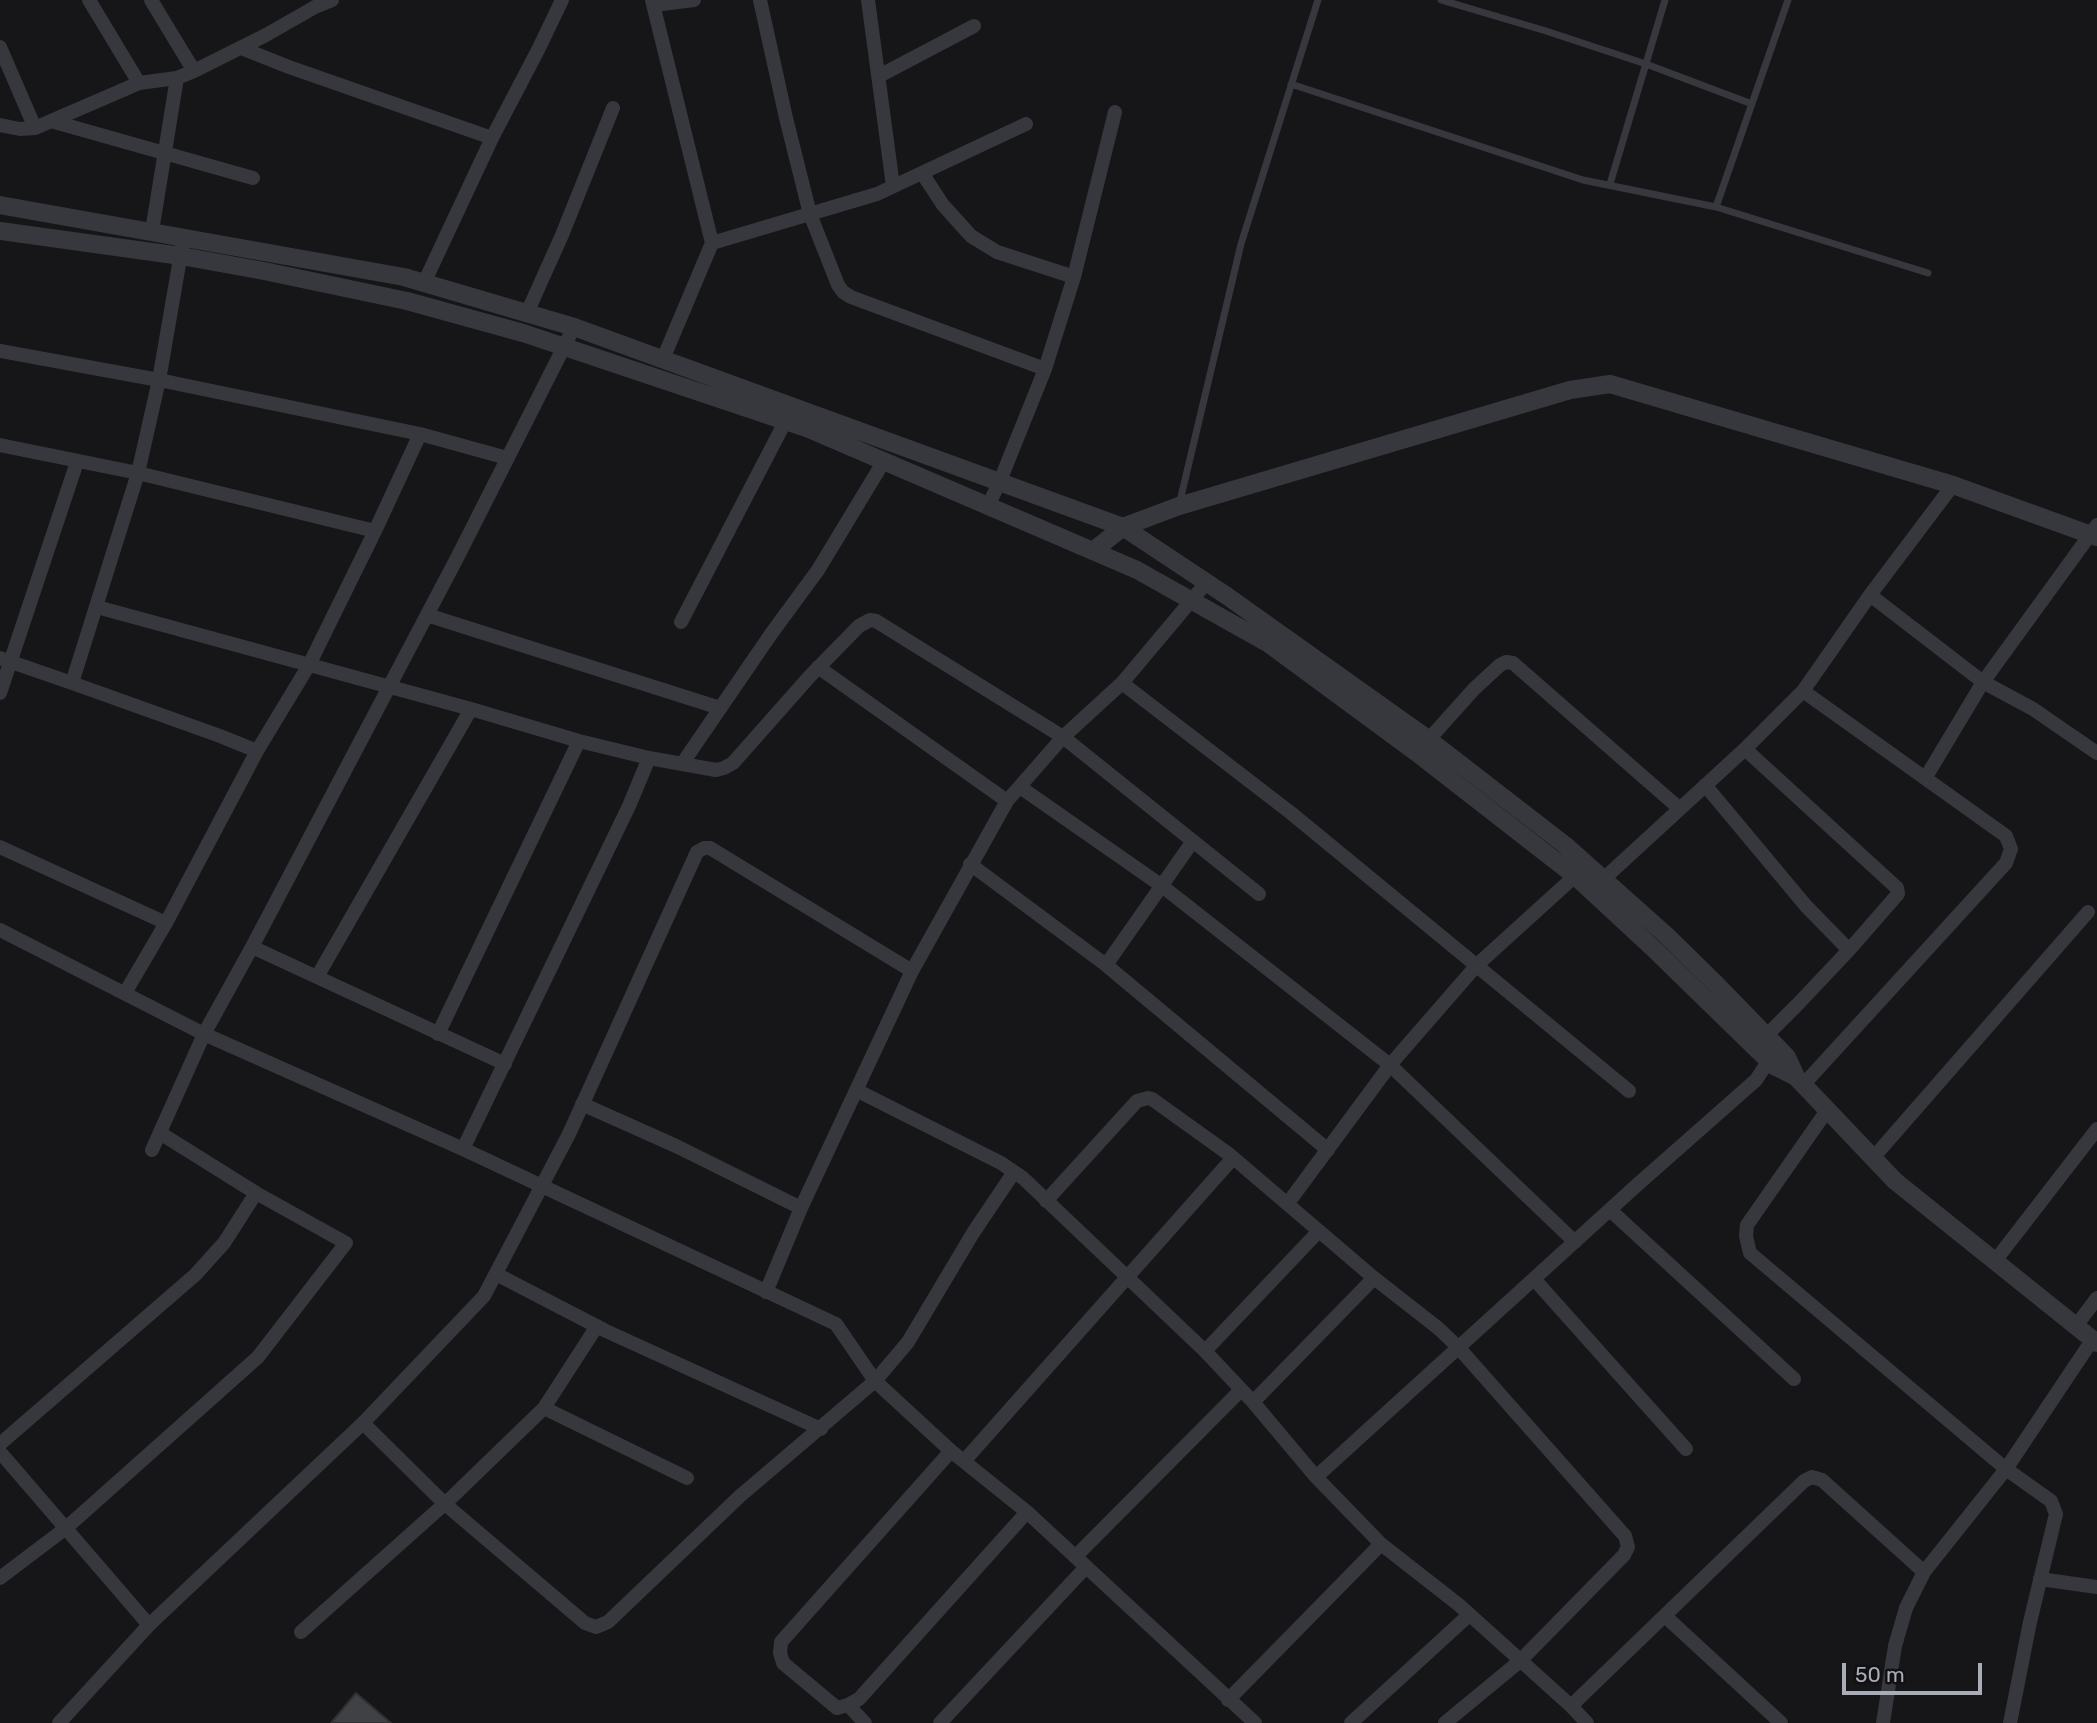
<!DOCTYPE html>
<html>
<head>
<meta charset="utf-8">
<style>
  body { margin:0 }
  #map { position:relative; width:2097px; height:1723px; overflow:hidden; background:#161618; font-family:Rubik,sans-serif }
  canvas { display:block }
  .scale { position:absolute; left:1842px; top:1663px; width:140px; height:32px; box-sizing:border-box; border:4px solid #a8adb8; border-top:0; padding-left:9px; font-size:21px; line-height:24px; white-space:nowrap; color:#a8adb8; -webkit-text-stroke:5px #111113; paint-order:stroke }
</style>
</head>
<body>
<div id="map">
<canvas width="2097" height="1723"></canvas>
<div class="scale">50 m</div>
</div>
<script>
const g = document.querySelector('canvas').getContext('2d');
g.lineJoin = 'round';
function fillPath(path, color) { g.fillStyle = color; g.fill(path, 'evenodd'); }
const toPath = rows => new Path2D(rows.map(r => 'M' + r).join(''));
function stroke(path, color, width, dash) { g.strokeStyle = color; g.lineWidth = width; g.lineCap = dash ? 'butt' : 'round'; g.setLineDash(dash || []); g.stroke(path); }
const building = toPath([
  [356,1693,391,1723,331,1723,356,1693]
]);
fillPath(building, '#404145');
stroke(building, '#303034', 2);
stroke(toPath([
  [1441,0,1546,31,1646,64,1752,104],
  [1291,84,1583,180,1716,207,1928,273],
  [1610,184,1665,0],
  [1716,207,1788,0],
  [1179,505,1241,244,1318,0]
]), '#37383d', 7);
stroke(toPath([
  [89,0,139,83],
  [151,0,194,71],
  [652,0,712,243,663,359],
  [760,0,786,118,810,214,838,285,843,292,851,297,1045,369],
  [868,0,893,186],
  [654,5,694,0],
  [0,47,35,128],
  [241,48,289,67,492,138],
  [879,76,974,26],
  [51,121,253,178],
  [0,125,20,129,35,128,139,83,177,78,194,71,266,35,315,7,332,0],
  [922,173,943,205,971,236,997,252,1074,277],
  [152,231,177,78],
  [712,243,877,194,1026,124],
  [424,283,492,138,539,48,562,0],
  [527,313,562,235,613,108],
  [574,327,457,558,252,947,204,1034,463,1149,836,1324,875,1381,951,1451,1027,1512,1255,1723],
  [0,351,159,380,420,434,507,458],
  [0,445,138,473,375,531],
  [988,506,1000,481,1045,369,1074,277,1115,112],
  [1870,595,1983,682,2033,709,2097,753],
  [97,607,471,709,579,741,649,758,716,770,724,768,733,763,810,676,859,626,870,620,876,621,1063,737,1259,894],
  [427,615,720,708],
  [681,622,785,422],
  [0,658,72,683,220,736,257,751],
  [818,667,1007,801],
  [72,683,138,473,159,380,182,247],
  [1122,683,1291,813,1629,1091],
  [1803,691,2006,836,2011,849,2006,863,1804,1084],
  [0,693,77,462],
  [1422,747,1474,689,1500,665,1506,662,1513,663,1680,809],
  [1745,749,1897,888,1898,894,1849,950,1797,1005,1767,1035],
  [682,764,771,634,818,570,884,461],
  [1926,777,1983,682,2097,525],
  [1705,785,1806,906,1849,950],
  [1020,787,1162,886,1390,1065,1575,1242],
  [0,847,166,923],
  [970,864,1106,965,1328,1150],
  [1597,885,1745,749,1803,691,1870,595,1953,485],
  [0,930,204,1034,152,1150],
  [252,947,505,1064],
  [1106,965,1193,841],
  [317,977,471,709],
  [125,993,166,923,257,751,309,665,375,531,420,434],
  [438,1034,579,741],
  [856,1090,1001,1163,1023,1178,1205,1351,1253,1402,1316,1477,1381,1544,1459,1605,1571,1706,1587,1723],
  [582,1104,676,1146,801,1208],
  [1828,1109,1747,1225,1746,1236,1750,1253,2006,1469,1924,1572,1906,1608,1895,1646,1883,1723],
  [463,1149,629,806,649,758],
  [1873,1158,2088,912],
  [1046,1201,1137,1101,1148,1098,1152,1099,1230,1155,1374,1278,1438,1328,1458,1347,1625,1536,1628,1547,1624,1555,1520,1661,1445,1723],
  [1288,1203,1390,1065,1477,965,1575,876],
  [1610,1210,1794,1379],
  [1995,1261,2097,1129],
  [496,1274,606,1331,821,1429],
  [1534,1279,1686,1449],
  [766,1292,801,1208,912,971,1007,801,1063,737,1122,683,1206,583],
  [2076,1326,2097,1298],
  [1205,1351,1318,1232],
  [1253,1402,1374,1278],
  [544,1408,687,1478],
  [363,1423,445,1504,585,1623,596,1627,608,1622,740,1496,875,1381,908,1342,973,1233,1014,1172],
  [0,1444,195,1275,224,1243,256,1193],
  [951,1451,781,1642,780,1653,783,1663,837,1708,848,1705,859,1699,1027,1512],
  [0,1452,149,1625],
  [965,1460,1233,1158],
  [1316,1477,1637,1185,1756,1080,1769,1060],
  [1075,1557,1241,1390],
  [0,1578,66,1528,258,1357,346,1243,256,1193,160,1133],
  [2040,1579,2097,1587],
  [1665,1616,1781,1723],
  [301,1632,450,1499,544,1408,597,1326],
  [1228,1700,1381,1544],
  [848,1705,865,1723],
  [1571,1706,1804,1481,1812,1477,1822,1480,1924,1572],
  [59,1723,149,1625,363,1423,484,1296,569,1134,697,852,704,848,710,848,912,971],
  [940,1723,1086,1567],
  [1351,1723,1469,1615],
  [2010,1723,2030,1622,2056,1514,2051,1501,2006,1469,2093,1339]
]), '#37383d', 14);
stroke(toPath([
  [0,205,404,277,574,327,1123,527,1227,596,1428,739,1565,845,1667,936,1718,986,1787,1057,1796,1077],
  [0,231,181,256,264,271,407,301,523,333,809,429,1137,570,1269,644,1417,753,1575,876,1657,952,1774,1066,1796,1077,1895,1181,2097,1343],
  [1093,551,1123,527,1179,506,1570,390,1610,384,1953,485,2097,537]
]), '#37383d', 18);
</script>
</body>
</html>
